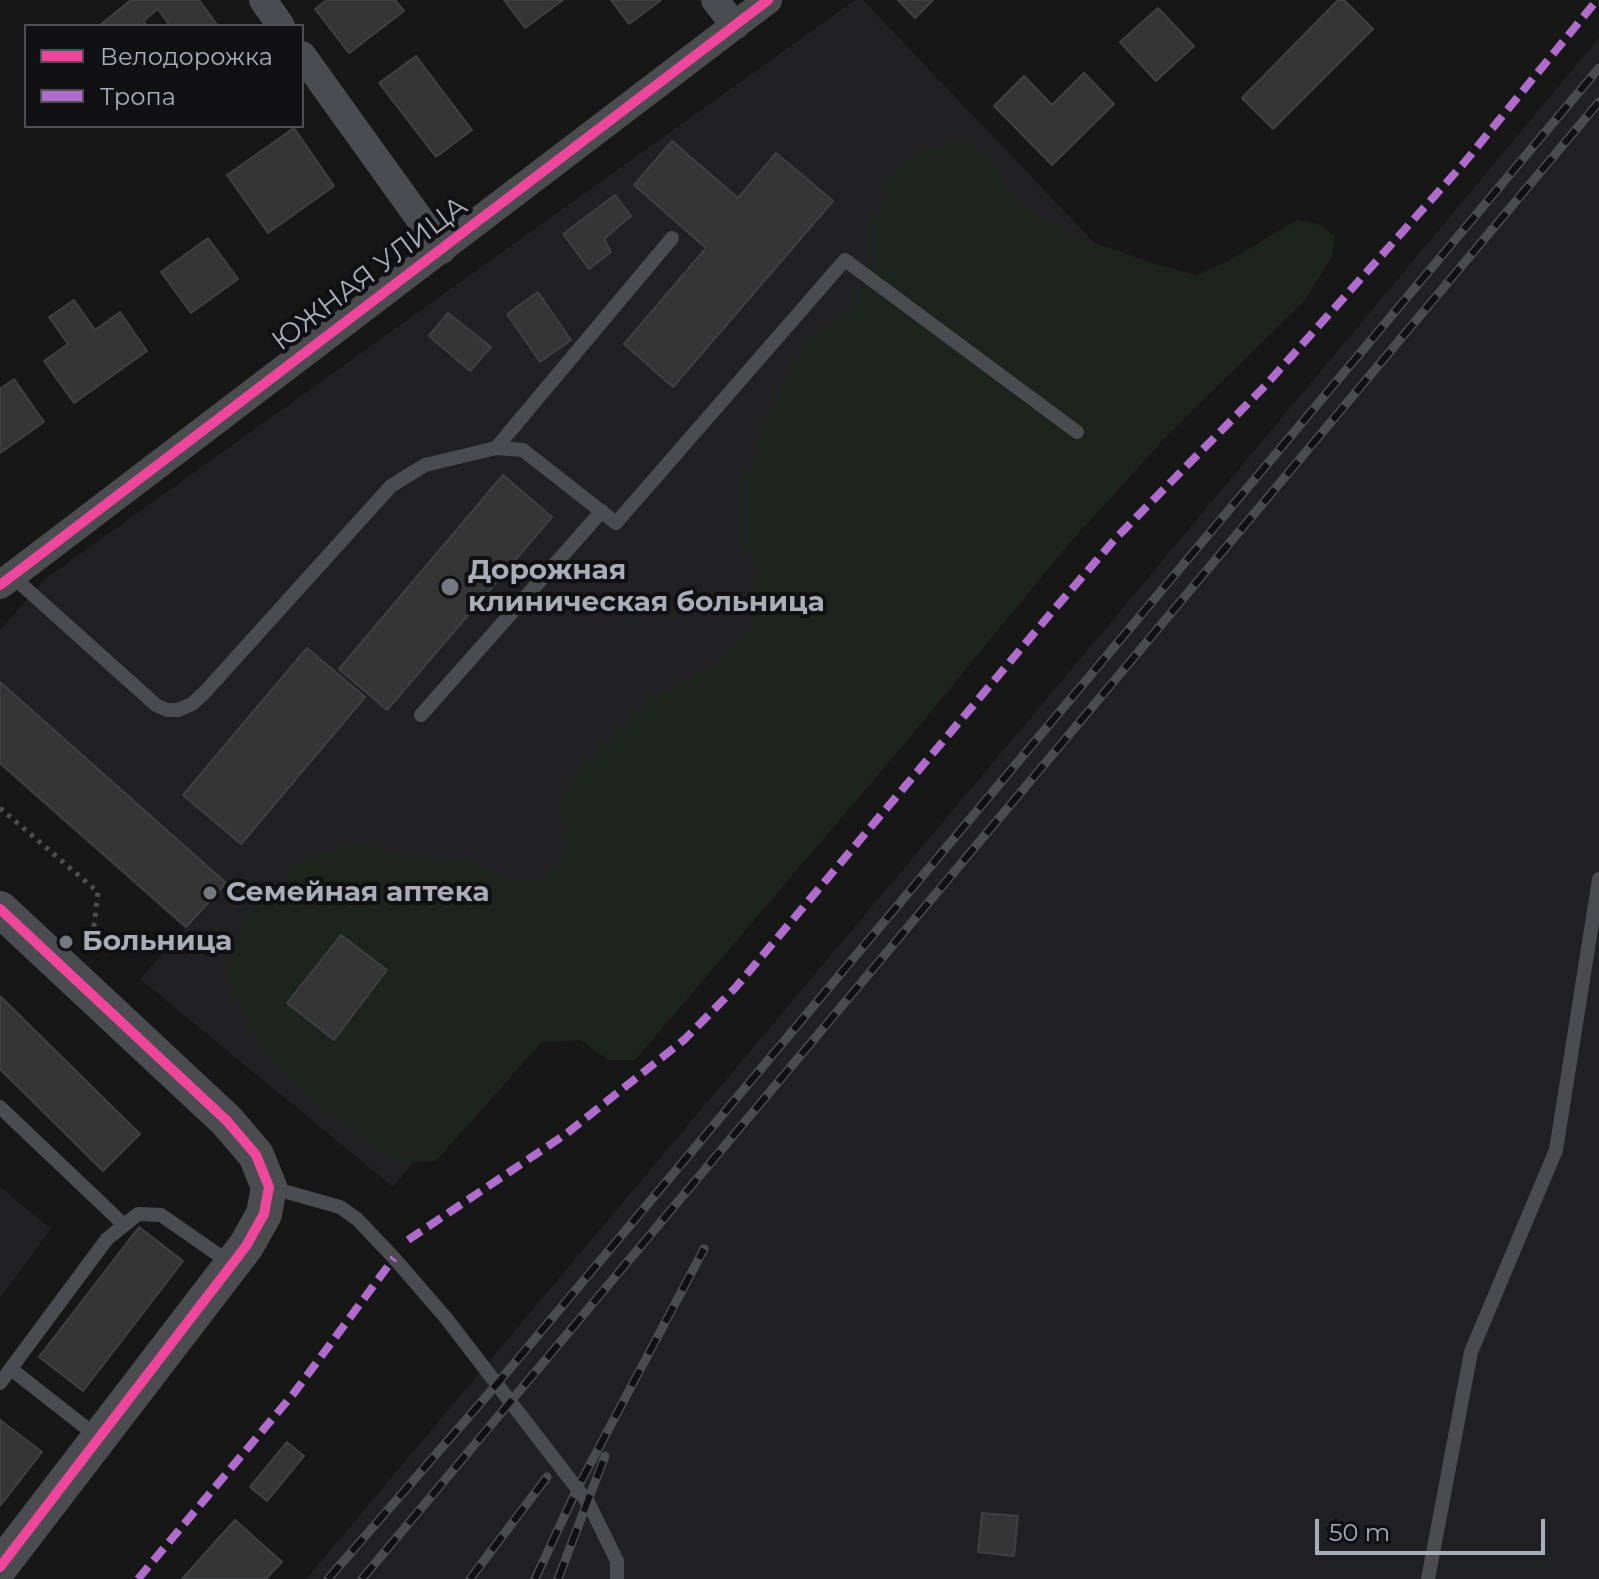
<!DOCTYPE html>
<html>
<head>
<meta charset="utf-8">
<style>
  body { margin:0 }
  #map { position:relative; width:1599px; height:1579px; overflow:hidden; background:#171717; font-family:Montserrat,sans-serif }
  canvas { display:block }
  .legend { position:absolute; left:24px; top:24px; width:280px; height:104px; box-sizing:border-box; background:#111113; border:2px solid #4d4f55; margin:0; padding:10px 14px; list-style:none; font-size:24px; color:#a8adb8 }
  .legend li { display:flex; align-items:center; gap:16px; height:40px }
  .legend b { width:40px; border:2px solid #4d4f55 }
  .scale { position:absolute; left:1315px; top:1519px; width:230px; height:36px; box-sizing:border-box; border:4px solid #a8adb8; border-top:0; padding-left:10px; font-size:24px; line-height:28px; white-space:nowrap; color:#a8adb8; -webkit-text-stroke:6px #111113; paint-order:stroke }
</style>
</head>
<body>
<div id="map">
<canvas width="1599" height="1579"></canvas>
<ul class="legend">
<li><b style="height:10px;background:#ed469a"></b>Велодорожка</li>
<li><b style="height:10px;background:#b06ccc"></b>Тропа</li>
</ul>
<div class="scale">50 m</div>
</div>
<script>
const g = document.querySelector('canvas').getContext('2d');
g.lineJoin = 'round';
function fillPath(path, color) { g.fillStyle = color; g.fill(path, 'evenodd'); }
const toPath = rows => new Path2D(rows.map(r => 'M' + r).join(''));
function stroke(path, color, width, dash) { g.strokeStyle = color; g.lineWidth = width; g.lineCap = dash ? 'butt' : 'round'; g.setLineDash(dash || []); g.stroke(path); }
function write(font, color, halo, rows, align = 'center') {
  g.font = font + ' Montserrat,sans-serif'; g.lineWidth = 8; g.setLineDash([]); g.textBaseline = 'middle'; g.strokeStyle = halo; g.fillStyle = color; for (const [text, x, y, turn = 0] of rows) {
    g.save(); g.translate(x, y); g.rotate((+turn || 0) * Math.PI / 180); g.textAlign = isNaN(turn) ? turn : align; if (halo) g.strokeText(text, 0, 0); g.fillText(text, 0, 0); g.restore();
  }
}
fillPath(toPath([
  [855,0,863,0,1128,278,805,691,393,1187,140,979,185,929,0,766,0,630,46,578],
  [1599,38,1599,1579,306,1579,1112,621],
  [0,1187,51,1229,0,1298]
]), '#212123');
fillPath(toPath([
  [962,140,989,156,1009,189,1031,213,1073,235,1158,265,1197,275,1227,262,1297,220,1318,224,1335,236,1332,256,1305,300,1164,439,1067,546,906,742,635,1060,608,1060,580,1040,541,1043,436,1161,397,1163,317,1104,260,1045,228,979,233,947,257,908,302,860,357,840,400,855,466,859,507,879,538,882,556,870,570,846,557,806,575,777,654,697,714,665,751,629,759,584,745,539,748,476,768,413,793,365,820,331,854,308,872,261,874,228,889,180,922,150]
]), '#1d241e');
const building = toPath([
  [131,0,199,0,218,26,170,26,158,9,143,21,147,26,99,26,131,0],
  [327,0,395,0,404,11,349,53,315,9,327,0],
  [504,0,563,0,525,28,504,0],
  [611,0,661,0,629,24,611,0],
  [898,0,933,0,915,18,898,0],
  [1338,0,1344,0,1373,29,1273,129,1242,98,1338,0],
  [1158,8,1194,46,1156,81,1120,42,1158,8],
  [416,56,472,130,436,157,379,83,416,56],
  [1084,73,1114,104,1052,165,994,106,1024,76,1052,105,1084,73],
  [294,128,334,186,268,233,227,175,294,128],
  [672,141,738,198,776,153,833,201,673,387,624,344,706,248,634,185,672,141],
  [615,195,631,216,604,239,611,252,589,269,563,234,615,195],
  [208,238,238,279,191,313,161,272,208,238],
  [538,292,571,340,540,362,507,314,538,292],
  [74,300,95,330,120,312,147,351,74,403,44,361,68,344,49,317,74,300],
  [448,313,491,347,470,371,429,336,448,313],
  [14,379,44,422,0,453,0,389,14,379],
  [503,475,552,517,387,710,339,669,503,475],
  [307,648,365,697,241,844,183,795,307,648],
  [0,682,226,883,186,927,0,763,0,682],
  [341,935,387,970,334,1040,287,1003,341,935],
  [0,996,140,1134,103,1171,0,1069,0,996],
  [139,1227,183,1261,83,1391,39,1357,139,1227],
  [0,1420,42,1452,0,1506,0,1420],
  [287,1442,304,1456,267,1501,250,1487,287,1442],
  [982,1513,1018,1516,1014,1556,978,1552,982,1513],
  [235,1520,282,1562,266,1579,182,1579,235,1520]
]);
fillPath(building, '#353536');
stroke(building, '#3f4043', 2);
stroke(toPath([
  [0,808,98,892,91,950]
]), '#4d4e52', 5, [4, 6]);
stroke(toPath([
  [496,448,672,238],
  [12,576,156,705,167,710,178,710,192,704,205,692,391,486,425,465,496,448,523,450,616,523,845,260,1077,432],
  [421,715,602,511],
  [0,1107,122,1223],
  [269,1187,340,1207,357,1219,394,1258,446,1318,589,1504,617,1561,617,1579],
  [11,1369,99,1438],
  [0,1383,107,1239,138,1214,161,1215,230,1263],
  [1428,1579,1471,1352,1556,1150,1599,879]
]), '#4b4c50', 14);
stroke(toPath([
  [263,0,281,26],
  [715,0,735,26],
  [302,55,442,250],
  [0,585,768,0]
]), '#4b4c50', 28);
stroke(toPath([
  [0,909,227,1121,256,1155,269,1187,264,1214,246,1246,0,1567]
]), '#4b4c50', 36);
const rail = toPath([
  [328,1579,497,1384,1599,68],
  [362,1579,1599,102],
  [470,1579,547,1477],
  [535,1579,577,1489,704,1249],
  [558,1579,605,1456]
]);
stroke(rail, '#4b4c4f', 9);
stroke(rail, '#111113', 6, [18]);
stroke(toPath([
  [408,1240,566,1134,685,1039,736,987,1051,613,1116,538,1265,386,1464,163,1597,0],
  [138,1579,294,1393,394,1258]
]), '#b06ccc', 8, [16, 8]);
stroke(toPath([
  [0,585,768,0],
  [0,909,227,1121,256,1155,269,1187,264,1214,246,1246,0,1567]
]), '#ed469a', 10);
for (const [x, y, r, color] of [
  [450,587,10,"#757880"],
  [210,893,8,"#757880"],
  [66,942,8,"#757880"]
]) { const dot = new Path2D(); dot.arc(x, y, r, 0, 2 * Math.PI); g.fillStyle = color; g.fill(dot); stroke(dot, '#111113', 3); }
write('28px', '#a8adb8', '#111113', [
  ["ЮЖНАЯ УЛИЦА",370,274,-37]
]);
write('bold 28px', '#a8adb8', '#111113', [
  ["Дорожная",468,571],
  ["клиническая больница",468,603],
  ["Семейная аптека",226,893],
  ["Больница",82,942]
], 'left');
</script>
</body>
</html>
